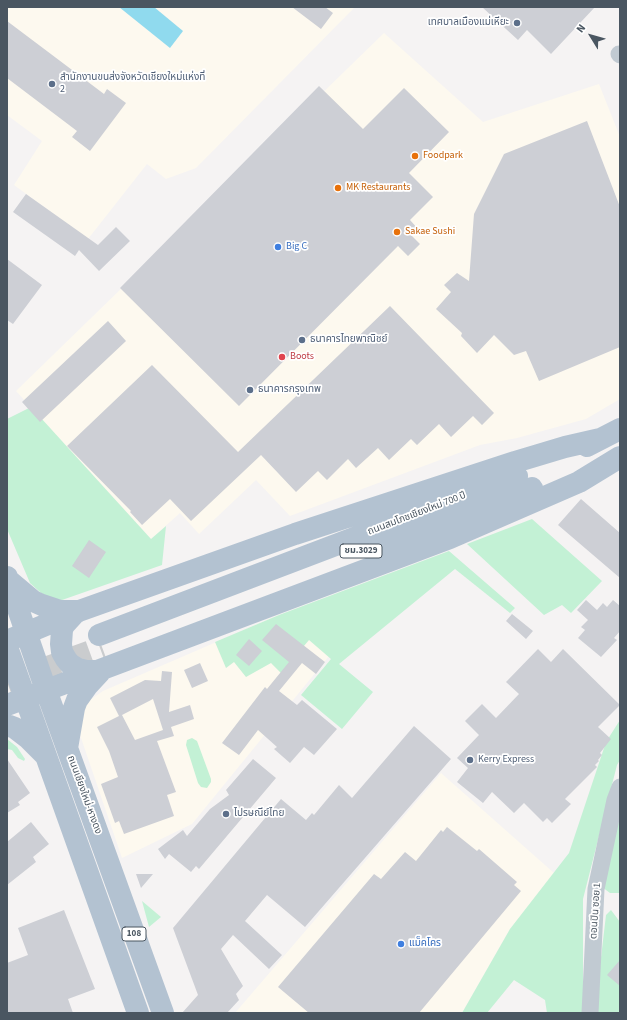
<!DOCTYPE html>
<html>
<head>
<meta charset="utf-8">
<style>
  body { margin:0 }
  #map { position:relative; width:627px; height:1020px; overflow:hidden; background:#f5f3f3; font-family:"Source Sans 3",sans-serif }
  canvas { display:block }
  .frame { position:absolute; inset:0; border:8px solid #4a5661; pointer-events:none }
  .north { position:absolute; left:571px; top:16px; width:40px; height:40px; -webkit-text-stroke:3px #fff; paint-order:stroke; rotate:307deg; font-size:11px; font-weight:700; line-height:16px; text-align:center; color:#4a5661 }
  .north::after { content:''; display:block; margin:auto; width:14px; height:18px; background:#4a5661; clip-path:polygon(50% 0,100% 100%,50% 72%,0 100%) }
</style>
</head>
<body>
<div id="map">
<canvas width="627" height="1020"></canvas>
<div class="frame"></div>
<div class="north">N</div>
</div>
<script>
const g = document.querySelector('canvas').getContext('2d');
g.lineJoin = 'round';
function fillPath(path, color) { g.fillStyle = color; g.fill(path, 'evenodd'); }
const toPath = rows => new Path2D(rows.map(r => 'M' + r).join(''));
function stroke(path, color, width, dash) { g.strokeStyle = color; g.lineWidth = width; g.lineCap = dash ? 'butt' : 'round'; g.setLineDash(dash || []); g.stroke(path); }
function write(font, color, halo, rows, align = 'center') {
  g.font = font + ' "Source Sans 3","Noto Sans Thai",sans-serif'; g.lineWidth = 3.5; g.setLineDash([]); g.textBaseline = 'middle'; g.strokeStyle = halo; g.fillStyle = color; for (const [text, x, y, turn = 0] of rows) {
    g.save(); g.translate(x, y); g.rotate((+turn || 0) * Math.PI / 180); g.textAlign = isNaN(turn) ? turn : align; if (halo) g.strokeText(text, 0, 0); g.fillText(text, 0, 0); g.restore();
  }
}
fillPath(toPath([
  [7,7,355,7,196,168,166,179,147,164,88,239,14,185,42,141,7,115],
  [384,33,483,122,599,84,620,137,620,399,586,419,517,438,480,445,290,516,256,480,199,534,180,513,151,539,16,391],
  [279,615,329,656,192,824,122,858,79,732,79,717,87,702,103,691],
  [441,773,554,873,510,929,462,1013,235,1013]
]), '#fdf9ef');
fillPath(toPath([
  [31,407,151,539,166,526,162,565,62,600,54,599,41,593,30,583,7,529,7,419],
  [532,519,602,581,571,613,562,605,544,615,467,544],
  [449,551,515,608,510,613,455,569,339,664,373,692,342,729,301,695,331,659,309,640,281,673,271,663,246,677,234,662,226,668,215,642,279,615],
  [620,720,620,760,617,765,583,899,583,1013,547,1013,545,1000,514,980,487,1013,462,1013,510,929,569,853,606,742],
  [192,738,197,741,211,779,211,782,207,788,201,787,198,783,186,745,187,740],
  [7,739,17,747,25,759,24,761,18,758,12,750,7,749],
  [620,816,620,893,610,893,602,887],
  [142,901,161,917,149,927],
  [611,910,620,922,620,1013,598,1013,598,983,606,915]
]), '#c3f1d5');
fillPath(toPath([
  [119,7,154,7,183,31,170,48]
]), '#90daee');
fillPath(toPath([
  [292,7,325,7,333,13,321,29],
  [482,7,595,7,551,54,527,30,518,40],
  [7,21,104,94,107,89,126,103,90,151,72,137,77,131,7,78],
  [319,86,363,129,404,88,449,132,409,173,433,197,410,220,418,229,411,235,420,244,408,256,398,246,239,406,120,288],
  [587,121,620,207,620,347,539,381,526,351,514,355,494,335,477,353,461,336,462,333,436,309,451,292,444,285,457,273,469,281,474,214,504,154],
  [26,194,98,245,116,227,130,241,99,271,79,250,75,256,13,212],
  [7,259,42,285,13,324,7,320],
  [390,306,494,413,482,425,473,416,451,437,439,424,417,445,411,439,389,460,378,448,356,468,348,459,327,480,318,471,296,492,261,455,191,521,170,499,142,525,130,512,131,511,67,446,152,365,238,452],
  [108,321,126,341,40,422,22,402],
  [581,499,620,533,620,578,558,525],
  [89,540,106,552,89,578,72,566],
  [586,600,597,610,603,603,607,607,613,600,620,606,620,631,614,638,617,640,601,657,578,638,585,630,581,627,588,620,577,610],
  [512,614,533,631,526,639,506,621],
  [276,624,325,662,316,674,302,663,279,691,297,705,302,700,337,729,314,755,304,747,290,763,274,749,277,747,258,730,239,755,222,743,265,687,267,689,289,662,262,640],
  [249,639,262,651,249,666,236,655],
  [538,649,551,662,563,649,620,705,598,727,611,739,600,753,602,755,598,760,599,761,595,765,597,767,565,799,571,804,552,823,547,818,543,822,524,803,514,813,492,792,483,803,457,782,468,768,457,758,479,735,465,721,482,704,496,718,519,694,506,682],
  [200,663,208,681,192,688,184,670],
  [162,671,172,672,169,712,190,705,194,719,171,727,174,736,157,741,176,792,167,795,174,816,124,834,119,821,115,823,101,784,118,777,109,751,97,727,119,716,110,698,145,680,161,681],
  [153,699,163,730,135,740,122,715],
  [414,726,451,759,305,927,267,895,245,921,282,955,269,969,233,935,221,949,243,986,236,994,239,1000,227,1013,182,1013,198,995,173,928,281,799,306,820,312,813,314,815,339,785,352,798],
  [7,759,30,793,18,802,20,805,7,813],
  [253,759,276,778,199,869,196,866,191,872,169,854,165,859,158,849,183,830,187,836,210,809,229,795,226,790],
  [31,822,49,844,33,857,36,862,7,885,7,842],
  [447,827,477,851,479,849,517,882,514,885,521,891,419,1013,309,1013,278,987,374,874,381,879,405,852,416,861,441,830,443,832],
  [136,874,153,874,141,888],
  [64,910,95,989,68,999,73,1013,7,1013,7,963,28,955,18,928],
  [620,960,620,986,607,975]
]), '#cdcfd5');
stroke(toPath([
  [7,682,102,647]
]), '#caccce', 22, [22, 11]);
stroke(toPath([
  [619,54,620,55],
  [590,1013,596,889,615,800,620,787]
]), '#c1cad2', 17);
stroke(toPath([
  [587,446,620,429],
  [381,544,532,488],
  [7,577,46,690,163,1013],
  [8,580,33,601,42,605,60,611,77,611],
  [74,614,64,625,62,630,61,644,62,652,66,659,70,664,78,669,86,671,100,671],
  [99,635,517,476],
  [7,641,79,611,295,534,515,462,565,447,600,439],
  [7,647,138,1013],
  [7,705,450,538,579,482,620,457],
  [7,725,15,728,28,738,44,754],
  [67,748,74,708,77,700,87,686,100,672]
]), '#b3c2d1', 22);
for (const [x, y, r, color] of [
  [517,23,4,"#5c6f8a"],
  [52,84,4,"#5c6f8a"],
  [415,156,4,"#e8710a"],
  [338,188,4,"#e8710a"],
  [397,232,4,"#e8710a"],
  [278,247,4,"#3f7fe0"],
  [302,340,4,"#5c6f8a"],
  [282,357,4,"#e0444e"],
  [250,390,4,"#5c6f8a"],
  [470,760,4,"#5c6f8a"],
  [226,814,4,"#5c6f8a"],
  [401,944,4,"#3f7fe0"]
]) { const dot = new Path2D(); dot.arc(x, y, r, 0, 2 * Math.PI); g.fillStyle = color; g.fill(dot); stroke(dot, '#fff', 1.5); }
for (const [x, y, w] of [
  [361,551,42],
  [134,934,24]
]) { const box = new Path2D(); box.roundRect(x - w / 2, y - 7, w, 14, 3); g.fillStyle = '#fff'; g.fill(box); stroke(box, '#4a5661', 1); }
write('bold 9px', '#4a5661', null, [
  ["ชม.3029",361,551],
  ["108",134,934]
]);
write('10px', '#4e5e75', '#fff', [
  ["เทศบาลเมืองแม่เหียะ",509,23,"right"],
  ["สำนักงานขนส่งจังหวัดเชียงใหม่แห่งที่",60,78],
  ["2",60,90],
  ["ธนาคารไทยพาณิชย์",310,340],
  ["ธนาคารกรุงเทพ",258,390],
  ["Kerry Express",478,760],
  ["ไปรษณีย์ไทย",234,814]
], 'left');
write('10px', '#c56008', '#fff', [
  ["Foodpark",423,156],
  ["MK Restaurants",346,188],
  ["Sakae Sushi",405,232]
], 'left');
write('10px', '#366cbe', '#fff', [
  ["Big C",286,247],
  ["แม็คโคร",409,944]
], 'left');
write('10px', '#be3a42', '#fff', [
  ["Boots",290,357]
], 'left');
write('10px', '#4a5661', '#fff', [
  ["ถนนสมโภชเชียงใหม่ 700 ปี",417,514,-21],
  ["ถนนเชียงใหม่-หางดง",84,795,70],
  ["ดอนปิน ซอย 1",596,911,-86]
]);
</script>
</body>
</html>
